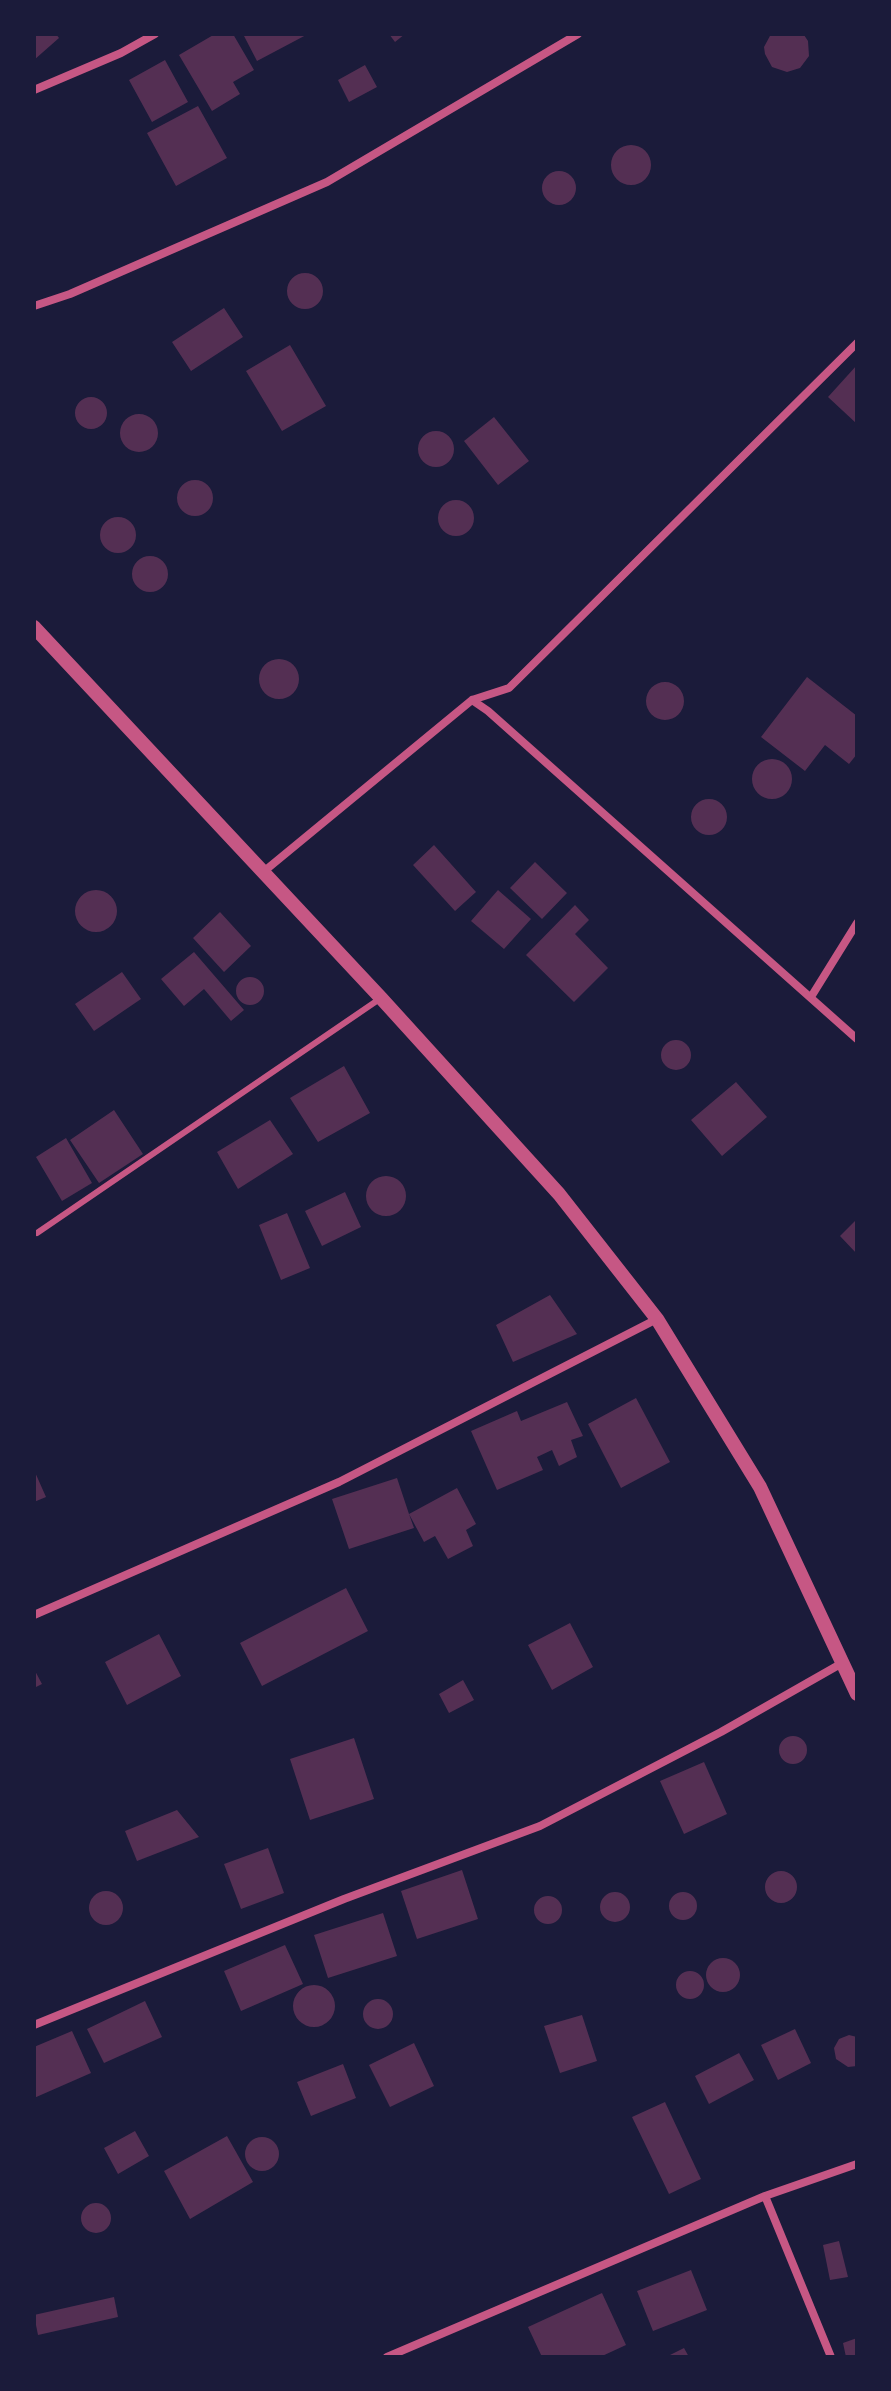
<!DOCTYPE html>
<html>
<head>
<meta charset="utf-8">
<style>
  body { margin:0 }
  #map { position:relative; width:891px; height:2391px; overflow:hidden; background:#1b1b3a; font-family:"DM Sans",sans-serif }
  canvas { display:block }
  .frame { position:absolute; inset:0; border:36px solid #1b1b3a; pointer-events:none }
</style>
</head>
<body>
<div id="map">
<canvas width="891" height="2391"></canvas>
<div class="frame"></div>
</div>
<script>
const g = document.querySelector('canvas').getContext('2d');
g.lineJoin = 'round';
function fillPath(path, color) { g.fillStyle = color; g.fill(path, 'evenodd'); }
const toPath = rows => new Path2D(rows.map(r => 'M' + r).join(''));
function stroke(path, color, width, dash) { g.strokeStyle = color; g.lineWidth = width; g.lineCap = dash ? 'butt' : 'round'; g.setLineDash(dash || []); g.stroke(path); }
fillPath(toPath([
  [34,34,56,34,59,38,34,60],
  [215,34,233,34,254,70,233,82,240,94,212,111,179,55],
  [243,34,308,34,257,61],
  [389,34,405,34,395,42],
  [771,34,804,35,808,41,809,56,800,68,787,72,772,67,765,54,764,47],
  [165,60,188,102,152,122,129,80],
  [365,65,377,87,349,102,338,80],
  [198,106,227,158,176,186,147,133],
  '611 165a20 20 0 1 1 40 0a20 20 0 1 1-40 0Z',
  '542 188a17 17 0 1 1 34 0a17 17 0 1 1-34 0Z',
  '287 291a18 18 0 1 1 36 0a18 18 0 1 1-36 0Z',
  [224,308,243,337,191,371,172,342],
  [290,345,326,406,282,431,246,371],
  [857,365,857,424,828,397],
  '75 413a16 16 0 1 1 32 0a16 16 0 1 1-32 0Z',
  '120 433a19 19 0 1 1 38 0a19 19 0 1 1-38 0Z',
  [494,417,529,461,498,485,464,441],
  '418 449a18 18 0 1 1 36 0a18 18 0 1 1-36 0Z',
  '177 498a18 18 0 1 1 36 0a18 18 0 1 1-36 0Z',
  '438 518a18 18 0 1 1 36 0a18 18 0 1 1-36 0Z',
  '100 535a18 18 0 1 1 36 0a18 18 0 1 1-36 0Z',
  '132 574a18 18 0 1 1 36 0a18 18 0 1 1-36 0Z',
  '259 679a20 20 0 1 1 40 0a20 20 0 1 1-40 0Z',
  [807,677,857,716,857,754,849,764,825,745,805,771,761,737],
  '646 701a19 19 0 1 1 38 0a19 19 0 1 1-38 0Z',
  '752 779a20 20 0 1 1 40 0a20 20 0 1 1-40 0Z',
  '691 817a18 18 0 1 1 36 0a18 18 0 1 1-36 0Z',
  [434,845,476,892,455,911,413,865],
  [535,862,567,893,542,919,510,888],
  [498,890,531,919,504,949,471,921],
  '75 911a21 21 0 1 1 42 0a21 21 0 1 1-42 0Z',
  [575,905,589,920,575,934,608,968,574,1002,526,955],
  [220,912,251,946,224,972,193,938],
  [194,952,244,1010,231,1021,204,989,184,1006,161,979],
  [122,972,141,999,94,1031,75,1004],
  '236 991a14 14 0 1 1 28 0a14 14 0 1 1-28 0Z',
  '661 1055a15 15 0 1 1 30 0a15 15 0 1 1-30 0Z',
  [344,1066,370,1113,318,1142,290,1098],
  [736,1082,767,1117,722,1156,691,1120],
  [114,1110,143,1154,99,1183,70,1140],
  [270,1120,293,1154,238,1189,217,1152],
  [66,1138,92,1183,62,1201,36,1157],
  '366 1196a20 20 0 1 1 40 0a20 20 0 1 1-40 0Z',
  [345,1192,361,1227,322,1246,305,1211],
  [287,1213,310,1268,281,1280,259,1225],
  [857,1219,857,1254,840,1236],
  [550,1295,577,1334,513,1362,496,1325],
  [636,1398,670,1462,621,1488,588,1424],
  [567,1402,583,1436,571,1440,577,1457,559,1466,552,1450,537,1457,543,1470,497,1490,471,1431,517,1411,521,1421],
  [34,1470,46,1497,34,1502],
  [397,1478,409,1514,457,1488,476,1524,466,1530,473,1546,448,1559,435,1536,424,1542,409,1514,414,1528,349,1549,332,1499],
  [346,1588,368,1631,262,1686,240,1643],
  [570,1623,593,1667,552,1690,528,1645],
  [159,1634,181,1676,127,1705,105,1662],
  [34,1669,42,1684,34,1688],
  [463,1680,474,1700,449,1713,439,1694],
  '779 1750a14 14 0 1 1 28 0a14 14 0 1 1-28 0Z',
  [354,1738,374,1799,310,1820,290,1759],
  [704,1762,727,1814,684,1834,660,1781],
  [177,1810,199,1837,137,1861,125,1831],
  [268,1848,284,1893,241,1909,224,1864],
  [462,1870,478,1919,417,1939,401,1891],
  '765 1887a16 16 0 1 1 32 0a16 16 0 1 1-32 0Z',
  '89 1908a17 17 0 1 1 34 0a17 17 0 1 1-34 0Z',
  '669 1906a14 14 0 1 1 28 0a14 14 0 1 1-28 0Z',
  '600 1907a15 15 0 1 1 30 0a15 15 0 1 1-30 0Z',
  '534 1910a14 14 0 1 1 28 0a14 14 0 1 1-28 0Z',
  [383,1913,397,1956,328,1978,314,1935],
  [285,1945,303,1984,241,2011,224,1971],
  '706 1975a17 17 0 1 1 34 0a17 17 0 1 1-34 0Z',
  '676 1985a14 14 0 1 1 28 0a14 14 0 1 1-28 0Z',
  '293 2006a21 21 0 1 1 42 0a21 21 0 1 1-42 0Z',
  '363 2014a15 15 0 1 1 30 0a15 15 0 1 1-30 0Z',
  [145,2001,162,2037,104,2063,87,2029],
  [582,2015,597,2061,560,2073,544,2026],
  [795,2029,811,2063,778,2080,761,2045],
  [72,2031,91,2073,34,2098,34,2047],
  [849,2035,857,2037,857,2066,848,2067,836,2059,834,2048,839,2039],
  [414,2043,434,2086,390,2107,369,2065],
  [739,2053,754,2080,709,2104,695,2076],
  [343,2064,356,2098,311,2116,297,2082],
  [665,2102,701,2179,669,2194,632,2117],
  [135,2131,149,2156,118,2174,104,2148],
  [227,2136,253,2182,190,2219,164,2171],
  '245 2154a17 17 0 1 1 34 0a17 17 0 1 1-34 0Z',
  '81 2218a15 15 0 1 1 30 0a15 15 0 1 1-30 0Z',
  [839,2241,848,2277,830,2280,823,2245],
  [691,2270,707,2310,653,2331,637,2291],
  [602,2293,626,2345,600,2357,542,2357,528,2327],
  [114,2297,118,2317,38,2335,34,2315],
  [857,2338,857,2357,846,2357,843,2343],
  [684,2348,689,2357,666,2357]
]), '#542f53');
stroke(toPath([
  [37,1233,381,998]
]), '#c65784', 6);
stroke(toPath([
  [34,90,121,53,155,34],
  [34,306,70,294,327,182,578,34],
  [472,700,488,711,857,1039],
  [262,873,472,700,509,688,857,343],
  [811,997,857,923],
  [34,1615,339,1482,657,1319],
  [34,2025,344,1899,540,1826,721,1732,844,1662],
  [765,2196,831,2357],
  [387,2357,765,2196,857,2164]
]), '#c65784', 8);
stroke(toPath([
  [34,627,381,998,559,1194,657,1319,760,1487,857,1694]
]), '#c65784', 14);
</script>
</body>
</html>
